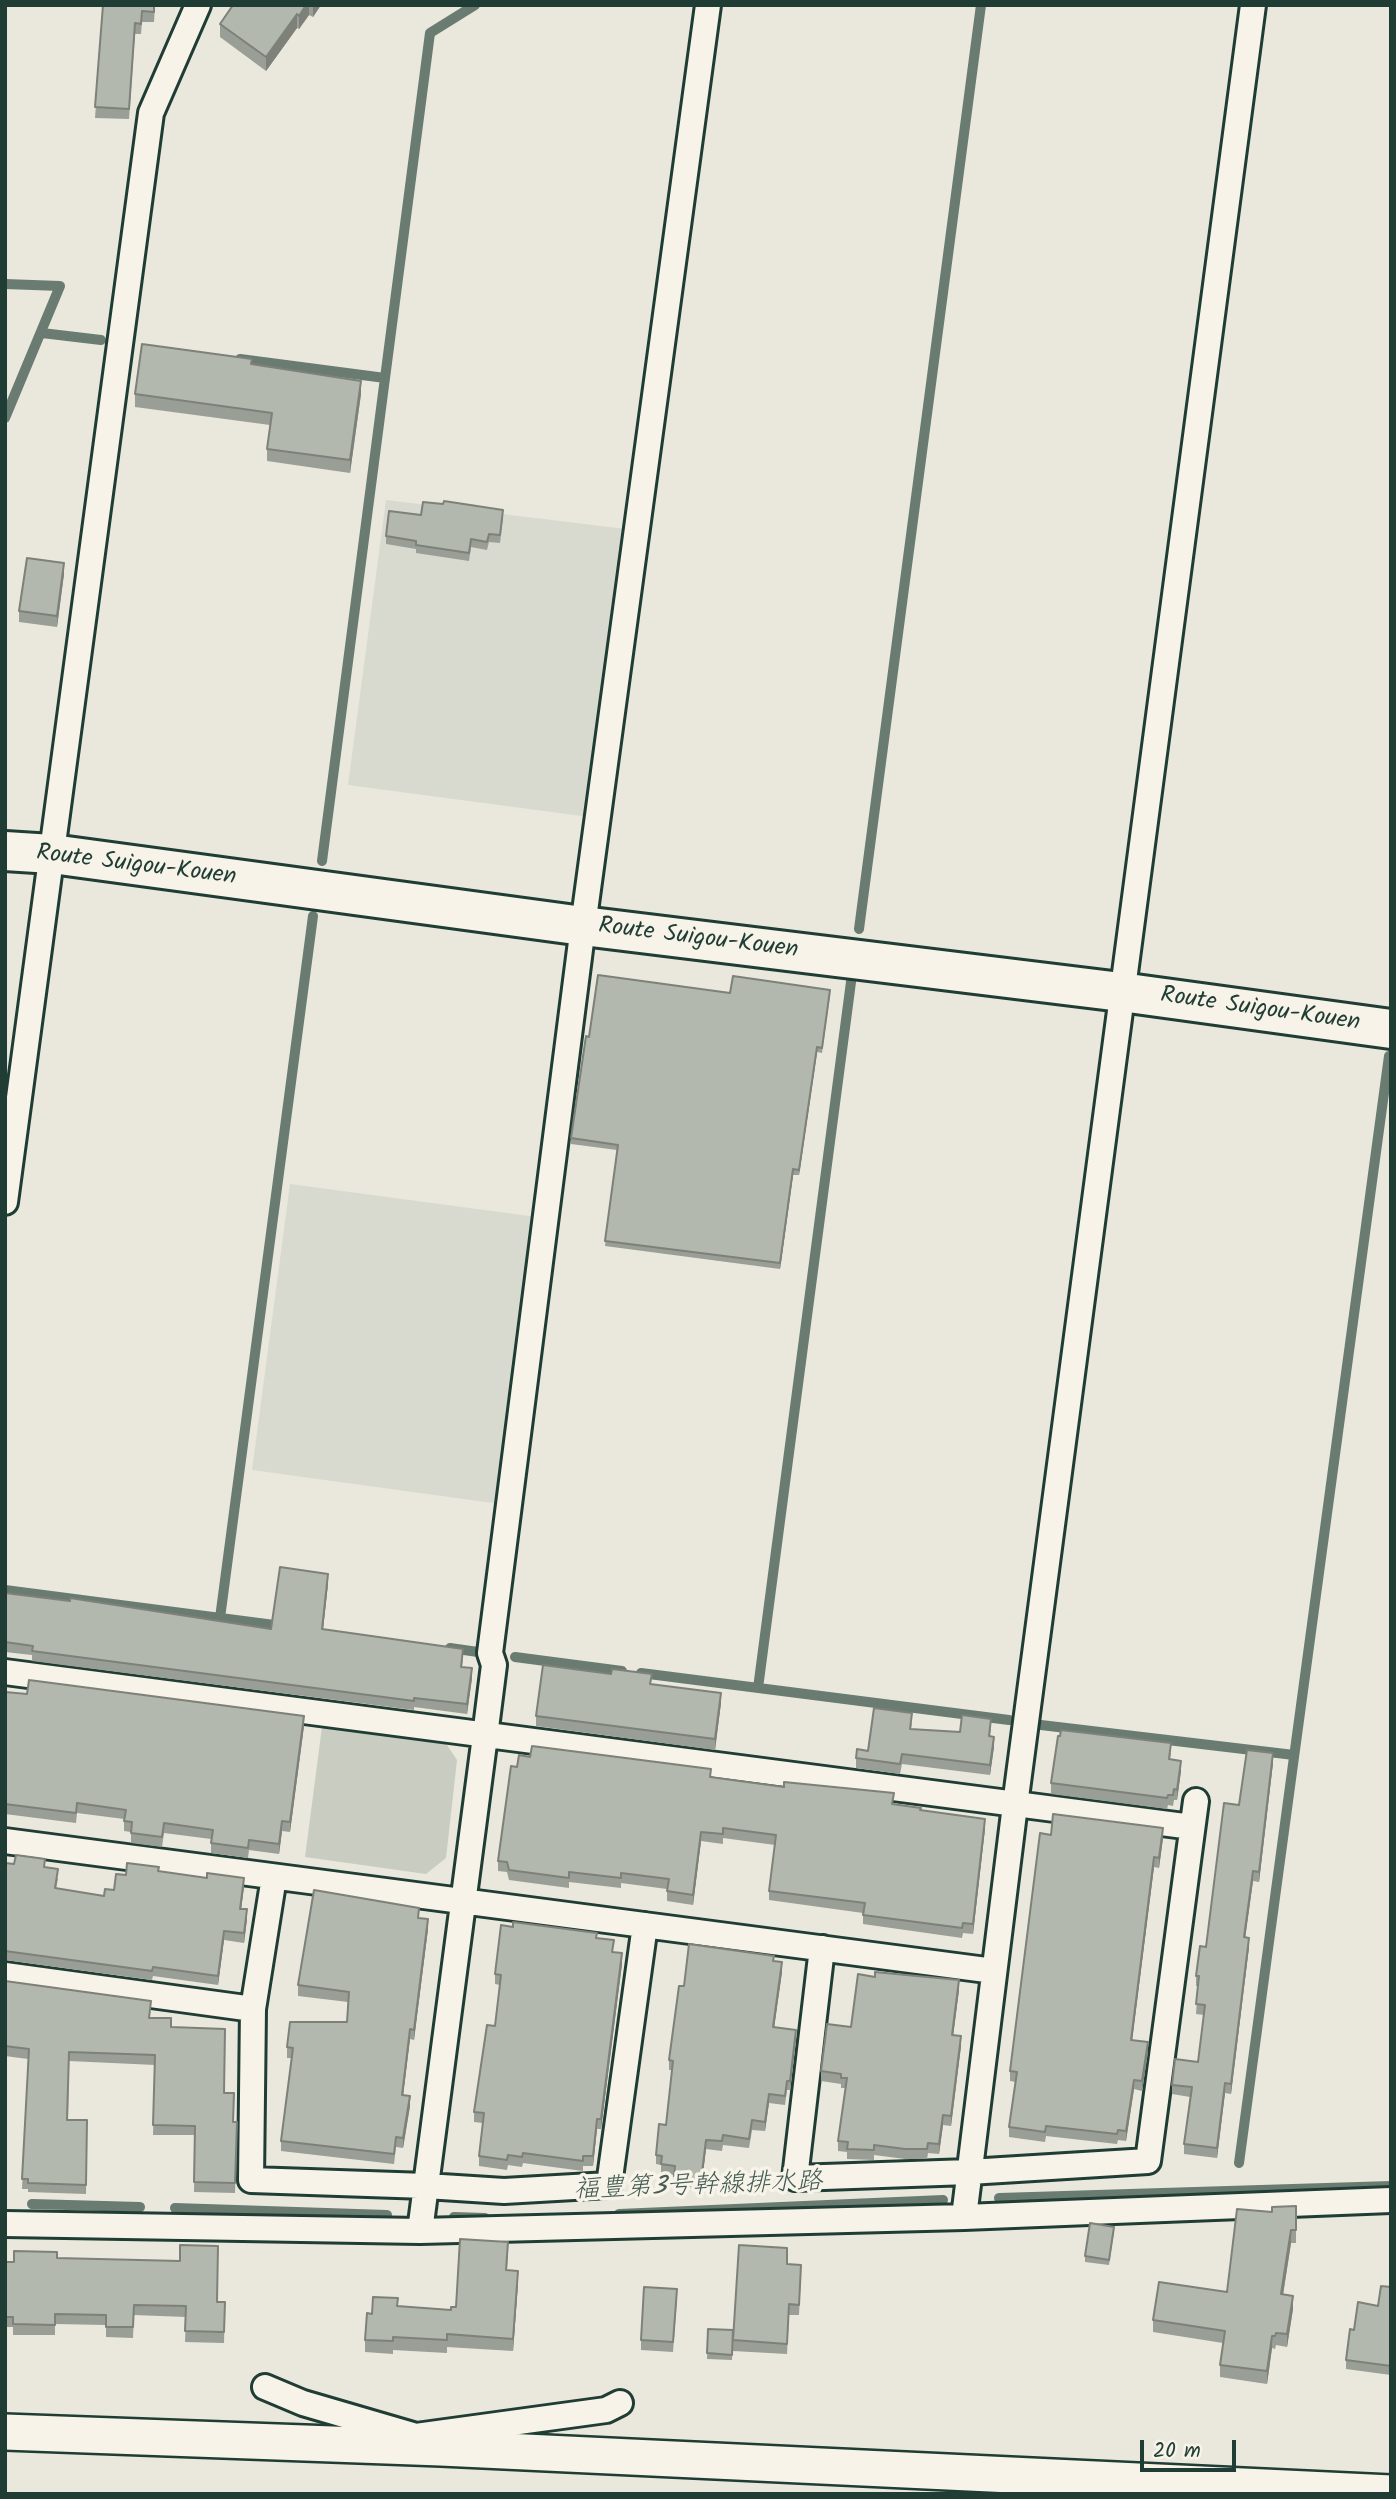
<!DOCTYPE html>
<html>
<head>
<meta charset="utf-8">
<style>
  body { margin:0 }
  #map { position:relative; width:1396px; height:2499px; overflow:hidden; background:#eae8dd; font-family:Kalam,sans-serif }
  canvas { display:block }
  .frame { position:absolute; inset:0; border:7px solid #1f3d34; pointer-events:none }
  .scale { position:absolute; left:1140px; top:2440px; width:96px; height:32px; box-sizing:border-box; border:4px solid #1f3d34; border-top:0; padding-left:9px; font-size:21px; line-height:24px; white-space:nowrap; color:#1f3d34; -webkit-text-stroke:5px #f7f3e8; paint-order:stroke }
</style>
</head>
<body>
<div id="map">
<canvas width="1396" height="2499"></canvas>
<div class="frame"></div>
<div class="scale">20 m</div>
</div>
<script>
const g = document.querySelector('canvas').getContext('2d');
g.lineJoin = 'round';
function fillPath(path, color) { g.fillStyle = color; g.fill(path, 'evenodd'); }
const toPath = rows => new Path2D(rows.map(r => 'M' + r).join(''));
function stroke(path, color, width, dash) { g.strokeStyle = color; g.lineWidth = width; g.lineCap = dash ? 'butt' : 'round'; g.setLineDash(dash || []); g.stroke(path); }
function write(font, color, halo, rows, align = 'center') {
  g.font = font + ' Kalam,"Klee One",sans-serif'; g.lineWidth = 7; g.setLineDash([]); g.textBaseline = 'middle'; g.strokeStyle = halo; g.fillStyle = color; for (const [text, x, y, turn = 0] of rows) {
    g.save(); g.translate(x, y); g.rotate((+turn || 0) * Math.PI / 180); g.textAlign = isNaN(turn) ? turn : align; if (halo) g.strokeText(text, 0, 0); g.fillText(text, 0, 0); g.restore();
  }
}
fillPath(toPath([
  [386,500,626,529,589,817,348,785],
  [290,1184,537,1217,500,1504,252,1470]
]), '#d9dacf');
fillPath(toPath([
  [322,1727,445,1742,457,1760,446,1858,426,1874,305,1857]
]), '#c8ccc1');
stroke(toPath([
  [5,284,60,286,5,418],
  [42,333,101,340],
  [240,359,385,378],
  [322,861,430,33,475,5],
  [859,929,981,5],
  [5,1590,282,1626],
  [220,1618,313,916],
  [450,1648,478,1652],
  [515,1657,622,1671],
  [641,1673,1009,1720],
  [758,1688,851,982],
  [1041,1725,1294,1755],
  [1239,2163,1389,1056],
  [999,2198,1391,2186],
  [32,2204,140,2207],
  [175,2208,387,2215],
  [619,2214,943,2200],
  [454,2217,485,2218]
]), '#6a7c72', 10);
const street = toPath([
  [5,1202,151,113,198,5],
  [5,1672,1192,1827],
  [5,1841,994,1971],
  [274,1877,253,2009,251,2180,426,2186,504,2191,609,2185,645,1925],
  [822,1948,795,2178,969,2172,1148,2161,1196,1801],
  [5,1975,253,2009],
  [964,2217,1015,1805,1253,5],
  [5,2224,420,2231,964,2217,1391,2200],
  [420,2231,485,1736,494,1665,490,1653,583,926,708,5],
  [265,2387,303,2403,416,2436,606,2410,620,2403]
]);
const secondary = toPath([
  [5,2432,441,2448,1391,2493]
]);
const primary = toPath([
  [5,851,52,854,583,926,1121,992,1391,1029]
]);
stroke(street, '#1f3d34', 30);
stroke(secondary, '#1f3d34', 40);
stroke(primary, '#1f3d34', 44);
stroke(street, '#f7f3e8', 24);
stroke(secondary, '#f7f3e8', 35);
stroke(primary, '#f7f3e8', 38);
fillPath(toPath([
  [103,5,155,5,154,22,142,22,141,34,135,34,129,119,95,118],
  [233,5,321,5,313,17,309,15,299,29,297,28,266,71,220,37,220,24],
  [252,364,361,394,350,473,267,461,267,449,270,425,135,407,135,394],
  [421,515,503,518,500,543,489,542,487,550,471,547,469,561,416,553,416,549,386,544,386,536],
  [64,574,57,627,19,622,19,611],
  [730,993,830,995,822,1053,817,1052,799,1175,793,1175,780,1269,605,1246,617,1150,571,1144,571,1138,589,1037],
  [328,1584,323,1629,463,1659,462,1667,472,1678,467,1714,414,1707,414,1710,32,1661,32,1655,5,1652,5,1593,271,1629],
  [652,1684,721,1703,715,1750,536,1726,536,1716],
  [5,1692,304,1726,290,1832,282,1831,279,1854,249,1850,248,1858,211,1853,211,1839,164,1833,162,1847,131,1843,131,1832,124,1831,124,1819,77,1813,76,1823,5,1814],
  [912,1723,911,1729,960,1732,991,1729,990,1736,994,1747,990,1775,902,1764,900,1774,856,1768,856,1758],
  [1171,1753,1170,1759,1181,1771,1177,1800,1174,1800,1173,1806,1168,1805,1167,1809,1051,1794,1051,1783],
  [1273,1763,1259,1882,1253,1881,1245,1937,1249,1947,1231,2094,1225,2093,1217,2158,1184,2154,1184,2144,1190,2097,1172,2094,1172,2085,1198,2062,1204,2015,1196,2014,1198,1986,1196,1986,1196,1976,1206,1947,1239,1805],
  [517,1767,711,1777,894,1804,985,1829,973,1934,963,1933,962,1938,863,1924,863,1913,769,1900,769,1891,775,1845,723,1838,723,1844,701,1841,693,1905,667,1901,667,1889,621,1883,621,1888,569,1882,569,1888,509,1880,507,1872,498,1871,498,1861],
  [1051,1835,1163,1838,1159,1868,1154,1867,1132,2040,1148,2052,1142,2091,1134,2089,1126,2141,1118,2140,1117,2144,1046,2136,1045,2142,1009,2137,1009,2127,1016,2082,1010,2081,1010,2071],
  [5,1863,45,1867,58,1879,56,1889,104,1896,114,1890,126,1875,159,1871,244,1887,241,1909,247,1919,244,1943,224,1940,218,1985,153,1976,152,1980,5,1960],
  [419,1918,428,1929,414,2040,410,2039,403,2095,410,2106,403,2148,396,2147,394,2164,281,2151,281,2141,292,2058,287,2058,287,2047,347,2022,348,2002,298,1996,298,1985],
  [597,1938,614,1952,622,1964,601,2129,597,2129,593,2166,583,2166,583,2171,523,2163,522,2167,508,2165,507,2170,479,2166,479,2156,483,2123,474,2122,474,2112,495,2026,500,1985,495,1984,495,1974],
  [774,1961,782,1972,774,2027,796,2039,790,2090,787,2090,785,2105,769,2103,765,2131,752,2130,749,2148,723,2145,722,2151,706,2149,701,2189,674,2185,674,2175,661,2173,661,2165,656,2164,656,2155,666,2125,672,2070,669,2070,669,2060,684,1986],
  [875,1977,959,1990,953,2035,961,2046,951,2126,943,2125,939,2154,928,2153,927,2159,905,2159,874,2155,874,2160,847,2159,847,2152,838,2151,838,2141,846,2088,841,2088,841,2084,821,2081,821,2071,851,2027],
  [5,1981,150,2018,171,2027,224,2093,234,2122,237,2122,235,2193,194,2192,195,2135,153,2135,155,2065,69,2061,68,2120,87,2120,86,2194,28,2192,28,2189,22,2189,28,2059,5,2056],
  [1296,2206,1296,2243,1291,2243,1283,2295,1293,2309,1287,2347,1276,2345,1275,2349,1272,2348,1267,2384,1220,2377,1220,2365,1223,2343,1153,2332,1153,2320,1227,2292],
  [1114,2232,1109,2265,1085,2262,1085,2256],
  [508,2254,507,2270,518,2283,513,2351,447,2347,447,2353,393,2350,393,2354,365,2352,365,2340,398,2306,451,2310,456,2307],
  [57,2258,217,2302,225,2302,224,2343,185,2342,186,2317,134,2315,133,2338,106,2337,106,2325,55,2324,55,2335,13,2335,13,2327,5,2327,5,2262],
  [787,2264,801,2276,799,2315,789,2315,787,2354,733,2351,733,2340],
  [1391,2287,1391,2375,1346,2369,1346,2360,1354,2330,1378,2306],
  [677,2300,673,2352,641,2350,641,2340],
  [708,2329,733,2330,732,2360,707,2359]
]), '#999e96');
fillPath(toPath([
  [306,5,309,5,309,15,299,29,299,16],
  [313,5,321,5,313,17],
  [297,14,297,28,266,71,266,57],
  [361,381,361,394,350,473,350,460],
  [64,563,64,574,57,627,57,616],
  [817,1047,817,1052,799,1175,799,1170],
  [793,1169,793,1175,780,1269,780,1263],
  [328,1574,328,1584,322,1639,322,1629],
  [472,1668,472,1678,467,1714,467,1704],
  [721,1693,721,1703,715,1750,715,1739],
  [304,1716,304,1726,290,1832,290,1822],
  [994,1737,994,1747,990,1775,990,1765],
  [1273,1753,1273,1763,1259,1882,1259,1872],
  [1181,1761,1181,1771,1177,1800,1177,1790],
  [985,1819,985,1829,973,1934,973,1924],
  [282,1821,282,1831,279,1854,279,1844],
  [1163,1828,1163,1838,1159,1868,1159,1858],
  [701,1832,701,1841,693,1905,693,1895],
  [1154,1857,1154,1867,1131,2050,1131,2040],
  [1253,1871,1253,1881,1244,1947,1244,1937],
  [244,1878,244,1887,240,1918,240,1909],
  [247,1909,247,1919,244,1943,244,1933],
  [428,1919,428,1929,414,2040,414,2030],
  [224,1931,224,1940,218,1985,218,1976],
  [1249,1938,1249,1947,1231,2094,1231,2084],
  [622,1953,622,1964,601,2129,601,2119],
  [782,1962,782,1972,773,2036,773,2027],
  [959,1980,959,1990,952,2045,952,2035],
  [410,2029,410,2039,402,2105,402,2095],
  [796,2030,796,2039,790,2090,790,2081],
  [961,2036,961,2046,951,2126,951,2116],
  [1148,2042,1148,2052,1142,2091,1142,2081],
  [1134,2080,1134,2089,1126,2141,1126,2131],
  [1225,2083,1225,2093,1217,2158,1217,2148],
  [769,2094,769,2103,765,2131,765,2122],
  [410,2096,410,2106,403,2148,403,2138],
  [943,2115,943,2125,939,2154,939,2144],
  [597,2119,597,2129,593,2166,593,2156],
  [706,2140,706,2149,701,2189,701,2180],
  [1291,2230,1291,2243,1281,2307,1281,2294],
  [518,2271,518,2283,513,2351,513,2339],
  [1293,2296,1293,2309,1287,2347,1287,2334],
  [1272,2336,1272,2348,1267,2384,1267,2371]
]), '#7d817a');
const building = toPath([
  [103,5,154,5,154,12,142,11,141,24,135,23,129,109,95,107,103,5],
  [233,5,306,5,299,16,297,14,266,57,220,24,233,5],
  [142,344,252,359,251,364,361,381,350,460,267,449,272,413,135,394,142,344],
  [444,501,503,510,500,535,489,534,487,542,471,539,469,553,416,545,416,541,386,536,389,511,421,515,423,502,443,504,444,501],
  [27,558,64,563,57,616,19,611,27,558],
  [598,975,730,993,733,976,830,990,822,1048,817,1047,799,1170,793,1169,780,1263,605,1241,618,1145,571,1138,586,1036,589,1037,598,975],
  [280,1567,328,1574,322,1629,463,1649,461,1667,472,1668,467,1704,414,1698,414,1701,32,1651,33,1646,5,1642,5,1593,70,1601,70,1598,271,1629,280,1567],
  [543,1665,611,1674,612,1669,652,1674,650,1684,721,1693,715,1739,536,1716,543,1665],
  [29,1680,304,1716,290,1822,282,1821,279,1844,249,1840,248,1848,211,1843,213,1830,164,1823,162,1837,131,1833,132,1822,124,1821,126,1810,77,1803,76,1813,5,1804,5,1692,27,1694,29,1680],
  [874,1708,912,1713,910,1729,960,1732,962,1715,991,1719,989,1736,994,1737,990,1765,902,1754,900,1764,856,1758,857,1749,868,1751,874,1708],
  [1061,1730,1171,1743,1169,1759,1181,1761,1177,1790,1174,1789,1173,1795,1168,1795,1167,1798,1051,1783,1058,1736,1060,1736,1061,1730],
  [532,1746,711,1769,710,1777,784,1787,784,1782,894,1793,892,1804,921,1808,920,1810,985,1819,973,1924,963,1923,962,1928,863,1915,865,1903,769,1891,776,1835,723,1828,723,1834,701,1832,693,1895,667,1891,669,1879,621,1873,621,1878,569,1872,569,1878,509,1870,507,1862,498,1861,511,1766,517,1767,519,1755,530,1757,532,1746],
  [1247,1750,1273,1753,1259,1872,1253,1871,1244,1937,1249,1938,1231,2084,1225,2083,1217,2148,1184,2144,1192,2087,1172,2085,1175,2059,1198,2062,1205,2005,1196,2004,1199,1976,1196,1976,1200,1946,1206,1947,1224,1803,1239,1805,1247,1750],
  [1053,1814,1163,1828,1159,1858,1154,1857,1131,2040,1148,2042,1142,2081,1134,2080,1126,2131,1118,2130,1117,2134,1046,2126,1045,2132,1009,2127,1017,2072,1010,2071,1040,1833,1051,1835,1053,1814],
  [16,1855,45,1859,44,1867,58,1869,55,1888,104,1896,105,1889,114,1890,116,1874,126,1875,127,1863,159,1867,158,1871,207,1878,207,1873,244,1878,240,1909,247,1909,244,1933,224,1931,218,1976,153,1967,152,1971,5,1951,5,1863,14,1864,16,1855],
  [314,1890,419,1908,418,1918,428,1919,414,2030,410,2029,402,2095,410,2096,403,2138,396,2137,394,2154,281,2141,293,2048,287,2047,290,2022,347,2022,349,1992,298,1985,314,1890],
  [513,1922,597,1933,596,1938,614,1940,612,1952,622,1953,601,2119,597,2119,593,2156,583,2156,583,2161,523,2153,522,2157,508,2155,507,2160,479,2156,484,2113,474,2112,487,2025,495,2026,501,1975,495,1974,501,1925,513,1927,513,1922],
  [689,1944,774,1956,773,1961,782,1962,773,2027,796,2030,790,2081,787,2081,785,2096,769,2094,765,2122,752,2120,749,2139,723,2135,722,2141,706,2140,701,2180,674,2176,675,2166,661,2164,662,2156,656,2155,659,2124,666,2125,673,2061,669,2060,679,1986,684,1986,689,1944],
  [875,1972,959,1980,952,2035,961,2036,951,2116,943,2115,939,2144,928,2143,927,2149,905,2149,874,2145,874,2150,847,2149,848,2142,838,2141,847,2078,841,2078,841,2074,821,2071,827,2024,851,2027,858,1974,875,1977,875,1972],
  [5,1981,151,2001,149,2018,171,2018,171,2027,225,2029,224,2093,234,2093,233,2122,237,2122,235,2183,194,2182,195,2126,153,2125,155,2055,69,2052,67,2120,87,2120,86,2185,28,2183,28,2179,22,2179,29,2049,5,2046,5,1981],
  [1296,2206,1296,2230,1291,2230,1281,2294,1293,2296,1287,2334,1276,2333,1275,2336,1272,2336,1267,2371,1220,2365,1225,2331,1153,2320,1159,2282,1227,2292,1237,2209,1272,2212,1272,2207,1296,2206],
  [1090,2223,1114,2227,1109,2260,1085,2256,1090,2223],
  [460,2239,508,2242,506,2270,518,2271,513,2339,447,2334,447,2340,393,2337,393,2341,365,2340,367,2313,372,2314,373,2297,398,2298,397,2306,451,2310,451,2307,456,2307,460,2239],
  [180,2245,218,2246,217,2302,225,2302,224,2332,185,2331,186,2306,134,2305,133,2327,106,2327,106,2315,55,2314,55,2325,13,2324,13,2317,5,2317,5,2262,14,2262,14,2251,57,2252,57,2258,180,2261,180,2245],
  [739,2245,787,2248,787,2264,801,2265,799,2305,789,2304,787,2344,733,2340,739,2245],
  [1381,2286,1391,2287,1391,2366,1346,2360,1350,2329,1354,2330,1358,2302,1378,2306,1381,2286],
  [644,2287,677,2289,673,2342,641,2340,644,2287],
  [708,2329,733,2330,732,2355,707,2353,708,2329]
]);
fillPath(building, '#b2b8ae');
stroke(building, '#7d817a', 2);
write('24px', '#1f3d34', '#f7f3e8', [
  ["Route Suigou-Kouen",136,867,7],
  ["Route Suigou-Kouen",698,940,7],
  ["Route Suigou-Kouen",1260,1011,8]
]);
write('italic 26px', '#445c53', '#f7f3e8', [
  ["福豊第3号幹線排水路",698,2188,-2]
]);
</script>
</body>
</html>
